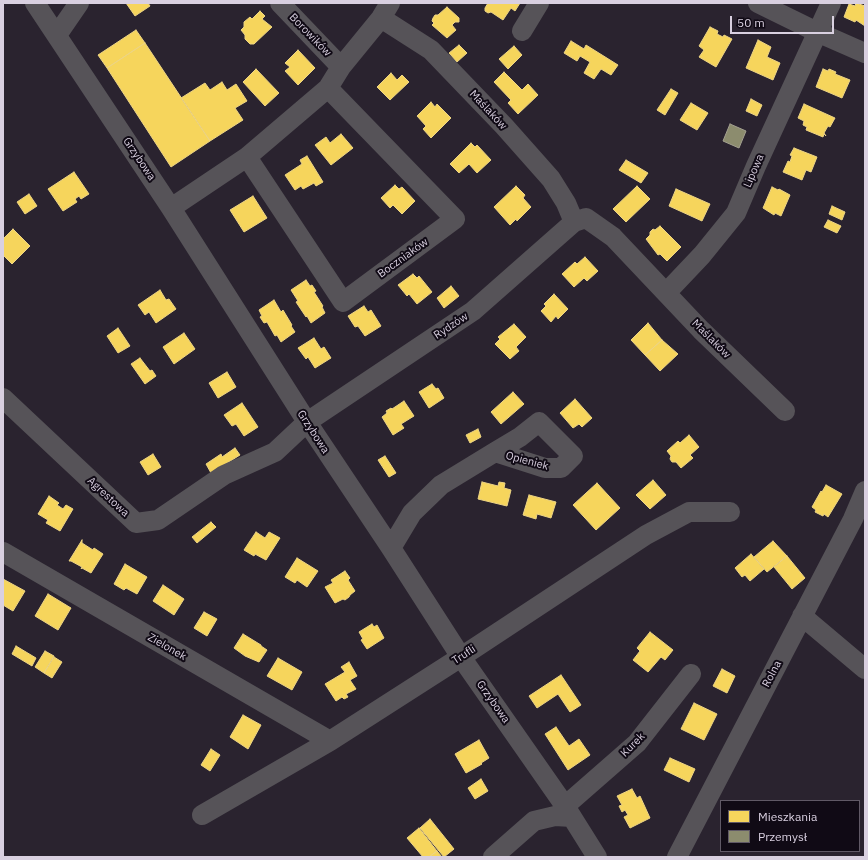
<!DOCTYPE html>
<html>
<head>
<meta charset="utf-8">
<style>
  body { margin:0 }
  #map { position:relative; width:868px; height:860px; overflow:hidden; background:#2a232f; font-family:"IBM Plex Sans",sans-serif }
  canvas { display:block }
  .frame { position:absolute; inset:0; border:4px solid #d9d0e0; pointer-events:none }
  .legend { position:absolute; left:720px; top:800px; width:140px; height:52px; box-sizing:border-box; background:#100a15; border:1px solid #605966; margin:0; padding:5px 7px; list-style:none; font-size:12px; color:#d9d0e0 }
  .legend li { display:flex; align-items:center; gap:8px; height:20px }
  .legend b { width:20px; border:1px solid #605966 }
  .scale { position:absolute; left:730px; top:16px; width:104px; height:18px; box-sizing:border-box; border:2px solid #d9d0e0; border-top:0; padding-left:5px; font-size:12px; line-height:14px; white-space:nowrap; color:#d9d0e0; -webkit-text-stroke:3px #100a15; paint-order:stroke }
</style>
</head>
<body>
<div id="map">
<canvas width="868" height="860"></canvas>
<div class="frame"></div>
<ul class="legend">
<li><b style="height:11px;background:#f6d55c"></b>Mieszkania</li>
<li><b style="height:11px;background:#8c8c6e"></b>Przemysł</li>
</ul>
<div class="scale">50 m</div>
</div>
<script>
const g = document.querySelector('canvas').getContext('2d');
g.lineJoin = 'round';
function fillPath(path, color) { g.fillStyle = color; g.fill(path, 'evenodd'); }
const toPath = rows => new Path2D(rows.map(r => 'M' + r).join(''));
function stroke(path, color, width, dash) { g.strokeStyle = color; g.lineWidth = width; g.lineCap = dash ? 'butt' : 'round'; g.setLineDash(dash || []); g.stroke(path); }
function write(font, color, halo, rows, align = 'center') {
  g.font = font + ' "IBM Plex Sans",sans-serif'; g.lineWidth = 4; g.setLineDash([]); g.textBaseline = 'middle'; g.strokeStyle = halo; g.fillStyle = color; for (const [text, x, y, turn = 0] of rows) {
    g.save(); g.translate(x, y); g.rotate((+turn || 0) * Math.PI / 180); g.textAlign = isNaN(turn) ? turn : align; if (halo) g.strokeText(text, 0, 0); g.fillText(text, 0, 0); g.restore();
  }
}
const homes = toPath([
  [126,3,148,3,150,6,135,16,126,3],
  [488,3,520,3,515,11,511,8,503,20,491,12,488,13,485,11,485,8,488,3],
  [856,3,865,6,865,26,856,20,855,22,844,17,849,4,855,6,856,3],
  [447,7,459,18,459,22,455,22,452,25,456,30,447,38,432,25,434,23,432,21,433,18,435,15,438,15,447,7],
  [260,11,265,16,262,19,272,27,254,44,250,44,245,39,245,35,241,30,244,27,244,22,250,17,252,19,260,11],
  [710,27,718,31,717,34,723,37,724,35,732,39,716,67,699,57,704,50,699,46,710,27],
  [136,30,145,43,107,68,98,55,136,30],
  [758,40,771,47,767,57,780,63,773,80,746,68,758,40],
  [571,41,584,49,586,45,618,65,611,75,601,69,594,79,584,73,590,62,580,56,577,61,564,53,571,41],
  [145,43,210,141,171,167,107,68,145,43],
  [459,45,467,53,457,62,449,53,459,45],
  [514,46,522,55,508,69,499,59,514,46],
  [298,50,315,68,298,85,285,71,290,67,285,63,298,50],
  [256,69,279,93,265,106,243,82,256,69],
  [823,69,828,71,829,69,836,72,835,74,850,80,842,98,816,87,823,69],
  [504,72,522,90,528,84,538,95,518,114,508,103,511,100,494,82,504,72],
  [391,73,397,80,402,75,409,82,390,100,377,87,391,73],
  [222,82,227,90,236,84,247,101,235,108,243,120,210,141,181,98,205,83,210,90,222,82],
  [671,89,678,93,665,115,657,110,671,89],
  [751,99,762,105,757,116,746,111,751,99],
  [431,102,435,107,437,104,451,118,431,138,423,129,426,126,417,116,431,102],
  [691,103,708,113,697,130,680,120,691,103],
  [804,104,835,118,830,127,828,126,824,133,826,136,824,134,823,137,806,130,807,127,803,125,804,121,798,118,804,104],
  [341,134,353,148,331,165,315,145,326,137,330,143,341,134],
  [471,143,475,147,477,145,491,160,477,173,469,164,459,173,450,164,471,143],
  [794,148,817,157,811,172,806,170,802,180,783,172,788,161,790,162,792,156,790,155,794,148],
  [307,156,323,182,316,186,314,183,303,189,301,186,295,190,285,175,302,164,300,160,307,156],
  [626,160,648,173,641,183,619,170,626,160],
  [74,172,89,194,81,199,79,196,75,199,77,202,63,211,48,189,74,172],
  [395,185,399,189,402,187,415,201,402,214,393,205,390,208,381,198,395,185],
  [516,186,525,195,523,198,531,207,517,221,516,219,510,225,494,207,516,186],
  [637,186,650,199,626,222,613,209,637,186],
  [772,187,778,190,779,189,790,195,781,216,775,213,774,215,763,208,772,187],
  [676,189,710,204,702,221,669,206,676,189],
  [29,194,37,206,25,214,17,202,29,194],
  [253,196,267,218,244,232,230,210,253,196],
  [832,206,845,212,842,220,829,214,832,206],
  [828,220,841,226,837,233,824,227,828,220],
  [660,226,681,247,667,261,660,254,658,255,646,239,650,235,650,232,653,229,655,230,660,226],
  [13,229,30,246,12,264,3,255,3,236,4,238,13,229],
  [585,257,598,271,587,281,584,278,574,287,562,274,575,262,577,264,585,257],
  [413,274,417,278,419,276,432,292,417,304,409,294,407,296,398,285,413,274],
  [306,280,310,286,312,285,316,291,314,292,323,306,322,307,325,313,311,323,307,316,306,317,296,302,298,301,291,290,306,280],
  [451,286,459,296,444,308,437,298,451,286],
  [160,290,166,300,169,299,176,309,156,323,149,312,145,315,138,305,160,290],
  [554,294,568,309,558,319,556,316,551,322,541,311,546,306,544,304,554,294],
  [274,300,281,312,283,310,292,325,291,326,295,332,281,342,277,335,275,336,267,322,264,323,260,317,262,316,259,310,274,300],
  [364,306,368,312,371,310,381,326,365,336,358,326,355,327,348,316,364,306],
  [648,323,662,340,645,355,631,340,648,323],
  [514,324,526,337,516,347,519,351,510,359,495,344,500,339,498,337,514,324],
  [118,328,130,346,118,353,107,336,118,328],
  [184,333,195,349,174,364,163,347,184,333],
  [314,338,321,349,324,347,331,358,315,368,308,357,306,359,298,348,314,338],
  [662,340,678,354,660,371,645,355,662,340],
  [140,358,150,371,152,370,156,376,145,384,131,364,140,358],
  [227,372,236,387,218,398,209,383,227,372],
  [432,384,436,389,438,388,444,398,429,408,419,392,432,384],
  [513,392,524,404,501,424,491,412,513,392],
  [575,399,592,418,582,427,579,424,573,428,560,413,575,399],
  [404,401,414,416,401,424,404,428,393,435,382,417,387,413,386,411,391,408,392,409,404,401],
  [242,403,258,427,244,436,236,424,232,426,224,415,242,403],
  [478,429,481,437,470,443,466,435,478,429],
  [689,435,699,447,690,455,693,458,681,468,676,462,672,462,670,459,671,456,667,451,678,441,680,443,689,435],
  [235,448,240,455,211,473,206,464,221,454,222,457,235,448],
  [153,454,161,467,148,475,140,462,153,454],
  [385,456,396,473,389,477,378,460,385,456],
  [653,480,666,495,650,509,636,495,653,480],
  [482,482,498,486,499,482,505,483,504,488,511,490,507,506,478,499,482,482],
  [597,483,620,508,596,530,573,505,597,483],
  [826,485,842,494,828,517,824,514,823,516,815,512,816,510,812,507,821,491,822,492,826,485],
  [529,495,556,502,551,518,537,514,536,519,523,515,529,495],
  [49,496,59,503,57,505,63,509,66,505,73,509,60,531,46,523,48,520,38,514,49,496],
  [211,522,216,527,197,543,192,537,211,522],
  [256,532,265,538,269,532,280,538,266,560,255,554,254,556,244,550,256,532],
  [82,540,82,543,93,550,94,548,103,554,91,573,82,568,81,569,82,567,71,561,69,561,82,540],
  [773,541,787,556,767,572,754,557,773,541],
  [751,554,764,569,750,581,745,575,742,577,735,568,751,554],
  [787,556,805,578,792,589,774,567,787,556],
  [297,558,318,571,307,587,297,580,295,583,285,577,297,558],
  [125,564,147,577,137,594,126,588,124,590,114,584,125,564],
  [345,571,350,578,348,580,355,591,350,595,349,597,345,600,343,599,335,603,325,587,333,583,331,580,345,571],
  [3,579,25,591,13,611,3,605,3,579],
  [163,585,184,599,174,615,153,601,163,585],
  [48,594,71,608,58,630,35,616,48,594],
  [204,612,217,619,207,636,194,628,204,612],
  [372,624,374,627,377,625,384,638,367,649,361,640,363,639,359,632,372,624],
  [650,632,673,650,665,660,661,657,648,672,633,660,640,651,637,648,650,632],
  [243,634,261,645,261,646,267,650,259,662,245,656,234,648,243,634],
  [16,646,36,658,32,666,12,654,16,646],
  [45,651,54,656,44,673,35,667,45,651],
  [54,657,62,662,52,678,44,673,54,657],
  [278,658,302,672,292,690,267,676,278,658],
  [349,662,357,676,350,680,356,689,346,694,348,697,344,699,342,697,336,701,325,684,345,672,341,667,349,662],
  [722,669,735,676,727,693,713,686,722,669],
  [561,675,581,705,570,712,558,694,537,708,529,696,561,675],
  [694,703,717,714,704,740,681,729,694,703],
  [243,715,261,725,248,749,230,737,243,715],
  [556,727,569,746,579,739,590,755,568,770,545,734,556,727],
  [479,740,489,758,481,763,482,764,466,773,455,754,479,740],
  [211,749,220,755,210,771,201,765,211,749],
  [670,758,695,769,689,782,664,770,670,758],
  [481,779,488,791,475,799,468,788,481,779],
  [632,789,637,798,640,796,650,818,630,828,624,817,628,815,625,810,622,812,619,806,622,805,617,796,632,789],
  [430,819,454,849,444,857,420,828,430,819],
  [419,828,437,851,429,857,423,857,407,838,419,828],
  [437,851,442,857,429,857,437,851]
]);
fillPath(homes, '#f6d55c');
stroke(homes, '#edd484', 1);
const industry = toPath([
  [730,124,746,131,739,148,723,141,730,124]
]);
fillPath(industry, '#8c8c6e');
stroke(industry, '#a3a090', 1);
stroke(toPath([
  [35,3,171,208,307,422,391,548,461,657,565,806,597,857],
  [280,3,341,67],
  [758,3,817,32,865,53],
  [381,18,431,50,504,126,551,179,566,203,574,222],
  [522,31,539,3],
  [57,35,79,3],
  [247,157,343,302,455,219,328,88],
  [171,208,247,157,328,88,341,67,381,18,390,3],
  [666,293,702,255,736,213,756,166,831,3],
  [3,398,136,523,158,520,224,475,275,452,307,422,473,311,574,222,586,218,613,237,701,330,785,411],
  [391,548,412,513,441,485,495,452,520,437,539,422,573,456,561,468,545,468,495,452],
  [3,552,330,741],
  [802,616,865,669],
  [565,806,637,743,691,674],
  [202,815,330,741,461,657,646,535,689,512,730,512],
  [493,857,534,821,555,816,572,817],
  [677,857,853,519,865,491]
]), '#565358', 20);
write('11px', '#d9d0e0', '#100a15', [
  ["Borowików",310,35,46],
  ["Maślaków",488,110,47],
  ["Grzybowa",139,159,56],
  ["Lipowa",754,171,-67],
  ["Boczniaków",403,258,-36],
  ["Rydzów",451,326,-34],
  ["Maślaków",711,339,45],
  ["Grzybowa",313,432,57],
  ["Opieniek",527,461,15],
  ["Agrestowa",108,497,43],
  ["Zielonek",167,647,30],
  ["Trufli",464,655,-33],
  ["Rolna",772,674,-62],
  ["Grzybowa",493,702,55],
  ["Kurek",633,745,-45]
]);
</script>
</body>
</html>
